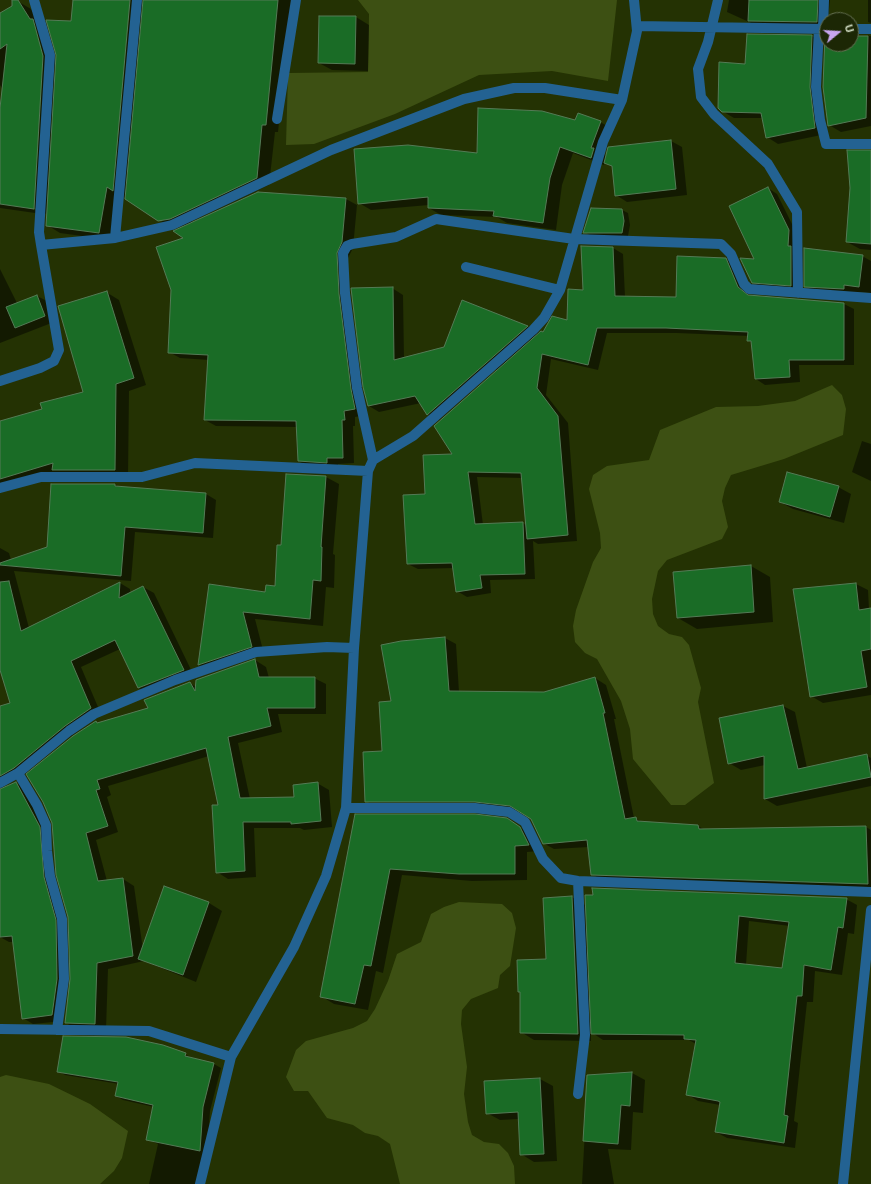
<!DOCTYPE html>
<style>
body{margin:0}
#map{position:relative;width:871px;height:1184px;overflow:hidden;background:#243203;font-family:"Noto Sans",sans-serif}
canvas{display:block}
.north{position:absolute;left:819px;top:12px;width:40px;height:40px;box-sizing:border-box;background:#1c2705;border:1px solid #646f51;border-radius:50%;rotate:72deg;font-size:11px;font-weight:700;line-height:16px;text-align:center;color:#d0dbc2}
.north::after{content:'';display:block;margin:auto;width:14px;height:18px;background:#c8a6ef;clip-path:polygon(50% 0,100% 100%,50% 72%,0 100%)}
</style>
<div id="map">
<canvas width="871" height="1184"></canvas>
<div class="north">U</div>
</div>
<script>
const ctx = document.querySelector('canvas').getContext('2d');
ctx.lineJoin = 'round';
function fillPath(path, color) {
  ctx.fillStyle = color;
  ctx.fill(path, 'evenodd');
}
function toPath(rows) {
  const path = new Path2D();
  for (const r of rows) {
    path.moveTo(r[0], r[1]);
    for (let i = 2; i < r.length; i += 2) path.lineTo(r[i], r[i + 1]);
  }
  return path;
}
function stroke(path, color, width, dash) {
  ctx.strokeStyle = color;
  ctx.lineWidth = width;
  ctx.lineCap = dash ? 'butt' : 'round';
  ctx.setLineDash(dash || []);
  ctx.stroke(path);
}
fillPath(toPath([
 [358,0,617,0,608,81,552,71,479,75,395,114,314,144,286,145,288,73,368,72,369,14],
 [832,385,842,395,846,409,843,435,784,459,731,475,725,488,722,501,728,527,722,539,667,560,658,571,652,599,653,614,658,626,669,634,682,637,689,645,701,688,698,702,714,783,685,805,671,805,633,759,630,729,621,701,597,659,585,653,575,642,573,626,576,610,593,562,601,548,600,533,589,489,593,475,607,466,649,460,660,430,716,407,758,406,795,401],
 [459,902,502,904,512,913,516,928,510,966,500,975,498,988,471,999,462,1010,461,1024,467,1067,464,1094,468,1122,472,1135,484,1142,499,1144,508,1153,514,1166,515,1184,400,1184,390,1144,378,1136,365,1133,353,1125,327,1118,308,1091,294,1091,286,1077,296,1050,306,1041,353,1028,367,1021,375,1009,388,981,397,954,421,942,431,914,444,907],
 [6,1075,49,1084,90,1104,128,1131,122,1158,114,1171,100,1184,0,1184,0,1077]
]), '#3d5013');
fillPath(toPath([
 [77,0,292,0,278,132,275,132,269,185,192,221,193,223,346,199,357,205,353,248,347,260,349,301,366,415,355,417,355,426,353,426,354,463,338,464,338,468,310,467,298,461,297,427,216,426,205,420,209,360,180,358,169,352,188,225,172,228,119,194,111,240,60,233,47,225,48,215,30,205,29,207,42,214,0,208,0,104,12,104,0,85,0,15,19,2,31,9,41,25,45,27,57,67,76,23],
 [729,0,830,0,827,28,760,27,727,12],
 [868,0,871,0,871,23,868,22],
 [356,17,369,25,368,71,332,70,319,63],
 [812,36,823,43,820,94,826,134,778,144,767,137,763,118,734,118,722,111],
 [827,36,827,44,851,44,851,36,871,36,871,126,841,132,829,125,824,87],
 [576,122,600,122,613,129,603,154,607,156,671,141,682,147,687,195,627,202,616,195,613,167,605,163,604,165,573,153,562,185,556,230,507,223,497,217,441,215,429,208,429,205,371,210,359,203,478,154],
 [871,151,871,250,860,249,847,242],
 [768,188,777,194,798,236,800,290,762,288,753,282],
 [622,210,628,213,630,225,628,236,591,236,585,232],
 [613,248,623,254,625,297,677,298,725,259,735,265,748,294,751,297,844,304,854,309,854,365,799,365,800,382,765,385,756,379,752,343,748,340,749,336,677,333,607,333,598,370,551,359,546,395,568,423,577,541,538,544,533,541,535,579,490,580,491,593,467,597,457,591,454,568,418,569,408,564,426,495,454,455,498,371,496,369,439,420,428,414,421,403,379,412,369,406,392,288,403,295,404,358,445,348,463,302,528,327,540,333,544,333,568,321,584,291],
 [477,477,523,478,527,526,523,523,483,525],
 [862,256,871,261,871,293,857,292,857,296,818,294,805,286],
 [0,269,17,303,37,296,47,301,54,322,0,343],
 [106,292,119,300,146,385,129,391,128,477,66,477,0,483,0,422,43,409,85,392],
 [862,441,871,444,871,481,852,472],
 [326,477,339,484,333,554,335,555,334,588,326,587,323,626,255,619,264,654,212,672,199,665,210,585,266,593,276,587,282,546],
 [115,484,119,487,206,494,216,500,213,538,135,532,131,581,14,571,29,628,120,583,130,589,130,593,143,587,154,593,194,676,149,694,139,688,120,649,81,667,101,714,4,786,4,788,16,783,26,789,50,833,54,884,66,927,63,1021,33,1024,23,1018,14,942,9,942,0,937,0,707,11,704,0,667,0,548,9,553,11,560,48,547],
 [838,487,851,494,844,523,793,509,780,502],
 [751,566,770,577,773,622,697,629,678,618],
 [856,584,868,590,869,609,871,609,871,695,823,703,811,696],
 [445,638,456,644,459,692,544,693,595,678,606,685,616,719,614,719,634,818,643,822,698,826,705,830,866,827,871,830,871,889,603,881,592,874,589,847,554,849,543,843,531,818,520,811,487,807,376,807,366,801,383,752,392,702],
 [255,660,266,667,269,678,314,678,326,684,326,714,278,714,282,732,238,743,250,799,295,798,317,783,329,790,332,827,304,830,300,828,254,828,256,877,228,879,217,872,219,806,209,756,108,786,111,795,107,797,118,832,96,840,107,881,123,879,134,886,143,950,165,887,209,903,222,911,196,982,144,961,108,969,106,1030,77,1029,66,1023,96,722,99,724,149,709,190,683,196,687],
 [783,706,795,712,807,768,867,756,871,758,871,786,777,806,765,799,765,765,741,770,729,763,720,719],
 [356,816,519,827,532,835,540,851,527,852,527,880,472,881,402,875,383,973,376,971,368,1010,334,1004,321,996],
 [572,897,587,906,846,899,857,905,854,934,848,933,842,975,815,971,813,1002,807,1002,794,1121,798,1123,795,1148,727,1138,716,1132,720,1105,698,1101,687,1094,696,1044,689,1040,603,1040,591,1032,591,1041,534,1040,521,1032,521,993,519,992,547,960],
 [749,921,790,926,783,969,746,965],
 [185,1054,193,1059,214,1064,221,1068,210,1111,207,1154,200,1184,149,1184,158,1144,147,1139,154,1107,123,1100,116,1096,119,1084,65,1075,58,1071],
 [632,1073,645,1080,643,1113,633,1112,631,1150,608,1149,614,1184,582,1184,588,1076],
 [540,1079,553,1086,557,1161,534,1162,521,1154,519,1119,500,1120,487,1113,485,1082]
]), '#0007');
const building = toPath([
 [12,0,18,0,30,19,33,19,43,56,34,209,0,204,0,108,7,44,0,49,0,13,12,6,12,0],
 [73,0,130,0,113,191,107,187,99,233,46,226,56,55,46,20,71,21,73,0],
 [143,0,278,0,266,125,262,125,257,178,170,219,158,221,125,199,143,0],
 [749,0,818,0,817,22,748,21,749,0],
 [319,16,356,16,355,64,318,63,319,16],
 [747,34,812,35,810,87,815,128,766,138,761,113,722,112,718,108,719,62,745,64,747,34],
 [825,35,827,35,827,44,851,44,851,36,868,36,866,118,828,126,823,87,825,35],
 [478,108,542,111,575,120,578,113,601,121,591,148,594,148,591,158,560,147,550,178,543,223,493,216,494,211,428,208,428,197,358,204,354,149,408,145,477,153,478,108],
 [671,140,676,189,615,196,612,166,604,163,608,147,671,140],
 [847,150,871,150,871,244,846,242,850,188,847,150],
 [768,187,789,230,788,246,791,246,791,286,752,283,740,258,754,259,729,206,768,187],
 [258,192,346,198,342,242,337,253,339,294,351,389,355,409,344,411,345,420,342,420,343,458,327,458,327,463,298,461,296,421,204,420,208,355,168,353,171,290,156,247,183,238,173,231,258,192],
 [591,208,622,209,624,221,622,233,583,233,591,208],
 [581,246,613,247,615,296,676,297,677,256,726,258,738,287,748,295,844,303,844,360,789,360,790,377,755,379,751,341,747,341,748,332,666,328,597,328,588,365,542,354,537,388,558,416,568,535,527,539,521,473,468,472,475,524,523,522,525,574,480,575,482,588,456,592,452,563,407,564,403,495,425,494,423,455,452,454,434,426,541,331,543,332,552,316,567,320,568,289,583,290,581,246],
 [804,248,863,255,859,287,844,285,844,289,804,287,804,248],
 [393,287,394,360,444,347,462,300,528,326,427,415,415,396,368,406,363,387,351,288,393,287],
 [107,291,134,378,116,384,115,470,52,470,53,463,0,479,0,421,42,409,40,403,83,392,58,306,107,291],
 [37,295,45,316,15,328,6,307,37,295],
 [787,472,839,486,830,517,779,502,787,472],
 [286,474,326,476,321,547,322,547,321,581,313,580,310,619,243,612,252,647,198,665,209,584,265,592,266,585,275,586,277,545,281,545,286,474],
 [51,484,115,484,115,486,206,493,203,533,125,527,121,576,0,565,0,563,47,547,51,484],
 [751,565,754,612,677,618,673,572,751,565],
 [9,581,21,631,120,582,119,598,143,586,184,670,138,688,115,640,71,661,91,708,65,726,14,768,0,776,0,706,10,703,0,670,0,582,9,581],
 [856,583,859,610,871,608,871,649,861,651,867,687,810,697,793,589,856,583],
 [445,637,449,691,544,692,595,677,605,713,603,713,625,819,636,817,637,821,698,825,699,829,866,826,868,884,591,875,587,840,543,844,531,819,510,806,475,802,365,802,363,752,382,751,379,702,391,701,381,645,401,641,445,637],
 [255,659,259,677,315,677,315,708,267,708,271,726,228,737,240,798,294,797,293,785,318,782,321,821,291,824,291,822,243,822,245,871,216,873,212,805,218,805,206,748,97,780,100,789,96,790,108,826,86,833,98,881,123,878,133,956,97,963,95,1024,65,1023,70,979,68,917,56,875,52,823,43,802,26,774,73,736,96,721,97,723,148,708,144,700,190,682,195,691,196,680,255,659],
 [783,705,798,769,867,754,871,777,764,799,764,756,728,764,719,718,783,705],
 [16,782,40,827,44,877,56,920,57,979,52,1015,22,1019,12,936,0,937,0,789,16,782],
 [355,814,475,814,507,818,520,827,529,845,515,846,515,874,459,874,390,869,371,966,364,965,355,1004,320,997,355,814],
 [164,886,209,902,183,975,138,959,164,886],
 [592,888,847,898,843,928,838,927,831,970,804,965,802,996,797,996,784,1115,788,1116,784,1143,715,1132,720,1102,718,1101,686,1095,696,1040,684,1039,684,1035,591,1034,585,895,593,895,592,888],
 [739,916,789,922,782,968,735,963,739,916],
 [572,896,578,1034,520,1033,520,992,518,992,517,960,546,959,543,898,572,896],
 [63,1036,126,1037,163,1045,186,1053,185,1056,214,1063,203,1107,200,1151,146,1140,153,1105,115,1096,118,1082,57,1072,63,1036],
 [632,1072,630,1106,621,1105,618,1144,583,1141,587,1075,632,1072],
 [540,1078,544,1154,520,1155,518,1112,486,1114,484,1081,540,1078]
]);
fillPath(building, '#1a6c26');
stroke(building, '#547b56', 1);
stroke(toPath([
 [34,0,50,55,39,232,41,245,115,238,137,0],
 [718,0,708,42,698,69,701,97,714,114,768,164,797,212,798,293],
 [637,26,827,29],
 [819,29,816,87,820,120,826,144,871,144],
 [823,29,824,0],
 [851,29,871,29],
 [277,119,296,0],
 [115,238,172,225,331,150,464,99,514,88,545,88,622,100],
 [466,267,560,290],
 [0,381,40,368,54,361,59,350,41,245],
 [373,460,357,388,345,293,343,253,347,246,352,244,396,237,436,219,574,239,721,244,731,254,744,284,749,289,871,298],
 [0,488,41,477,142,477,195,463,368,471],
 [18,773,37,805,46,825,47,851,50,876,62,919,64,979,57,1030],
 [0,783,18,773,69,731,94,714,175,680,256,652,327,647,354,648],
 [346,808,475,808,509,812,525,822,543,859,561,878,578,881,871,892],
 [0,1029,149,1031,231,1057],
 [578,1094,585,1035,578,881],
 [200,1184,231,1057,294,947,326,876,346,808,354,648,368,471,373,460,413,436,533,330,544,318,560,290,603,142,622,100,637,31,634,0],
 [843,1184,871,910]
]), '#236292', 10);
</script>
